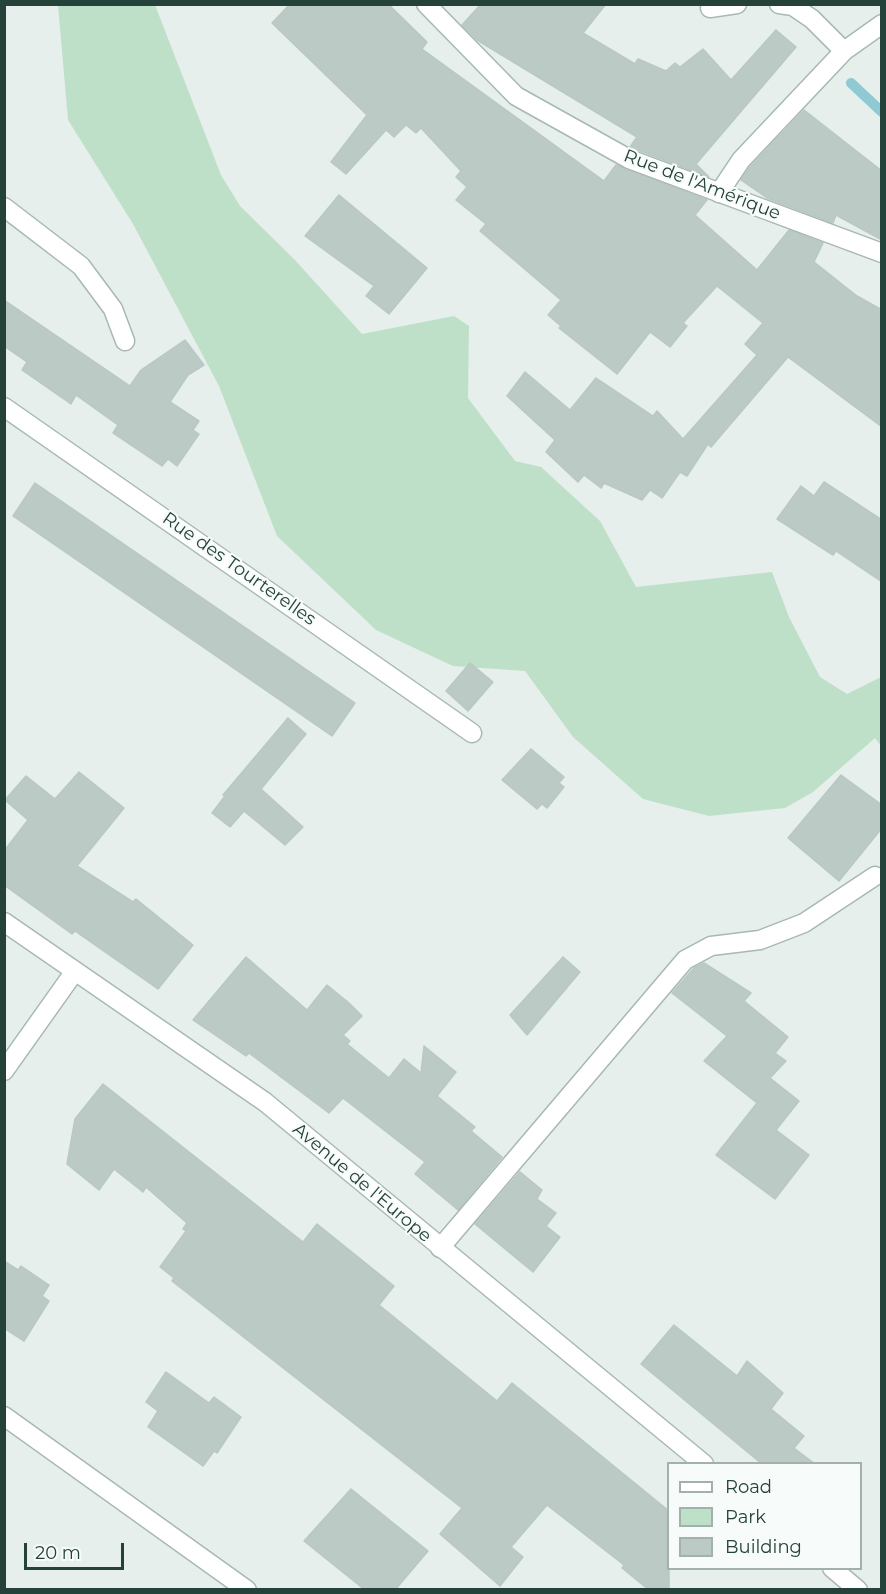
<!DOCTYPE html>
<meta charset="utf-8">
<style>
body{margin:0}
#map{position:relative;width:886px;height:1594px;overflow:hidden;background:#e6efeb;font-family:Montserrat,sans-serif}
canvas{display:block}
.frame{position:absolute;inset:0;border:6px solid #24423a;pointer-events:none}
.legend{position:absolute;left:667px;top:1462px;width:195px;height:108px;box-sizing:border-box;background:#f7fbf9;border:2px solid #a3b1ad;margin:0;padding:8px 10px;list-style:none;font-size:18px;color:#24423a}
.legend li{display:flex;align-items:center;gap:12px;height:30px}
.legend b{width:30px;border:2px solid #a3b1ad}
.scale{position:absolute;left:24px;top:1543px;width:100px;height:27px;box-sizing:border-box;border:3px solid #24423a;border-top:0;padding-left:8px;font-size:18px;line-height:21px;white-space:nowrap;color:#24423a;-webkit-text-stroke:4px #f7fbf9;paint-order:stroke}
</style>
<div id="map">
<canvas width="886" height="1594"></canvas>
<div class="frame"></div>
<ul class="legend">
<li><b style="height:8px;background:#fff"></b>Road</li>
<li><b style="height:16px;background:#bfe0c8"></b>Park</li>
<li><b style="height:16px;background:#bbcac4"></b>Building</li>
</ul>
<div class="scale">20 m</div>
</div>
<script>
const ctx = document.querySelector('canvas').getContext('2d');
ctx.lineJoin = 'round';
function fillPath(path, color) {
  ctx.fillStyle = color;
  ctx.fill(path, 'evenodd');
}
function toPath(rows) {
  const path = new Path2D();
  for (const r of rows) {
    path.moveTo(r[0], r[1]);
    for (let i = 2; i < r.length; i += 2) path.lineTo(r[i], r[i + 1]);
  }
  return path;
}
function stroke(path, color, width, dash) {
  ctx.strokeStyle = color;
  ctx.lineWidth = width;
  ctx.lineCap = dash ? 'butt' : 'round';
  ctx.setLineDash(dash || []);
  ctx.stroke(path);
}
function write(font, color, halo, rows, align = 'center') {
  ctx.font = font + ' Montserrat,sans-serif';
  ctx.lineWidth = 4.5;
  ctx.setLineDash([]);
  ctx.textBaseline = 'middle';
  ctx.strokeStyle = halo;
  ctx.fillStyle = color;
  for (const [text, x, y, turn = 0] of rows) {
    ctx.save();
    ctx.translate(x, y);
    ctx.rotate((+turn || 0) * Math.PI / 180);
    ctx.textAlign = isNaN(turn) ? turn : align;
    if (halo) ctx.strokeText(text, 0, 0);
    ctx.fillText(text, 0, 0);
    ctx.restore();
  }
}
fillPath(toPath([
 [58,5,155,5,221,175,240,206,294,259,362,334,454,316,469,326,468,398,515,461,541,467,600,521,636,587,772,572,789,617,820,677,847,694,881,677,881,746,875,738,813,792,785,808,709,816,643,799,573,737,525,671,453,666,376,630,277,536,219,386,133,224,68,120]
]), '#bfe0c8');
stroke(toPath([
 [851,83,882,112]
]), '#8ec9d4', 10);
const building = toPath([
 [290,4,388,4,427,42,422,49,604,181,616,165,707,200,695,215,757,270,789,230,823,243,814,262,857,296,882,310,882,427,788,357,711,447,708,444,687,476,680,472,662,498,650,490,642,500,604,483,601,488,584,475,578,482,546,452,555,440,507,396,525,372,570,410,596,378,653,416,657,411,683,439,757,355,745,344,763,323,717,286,683,323,687,326,670,347,650,332,617,374,559,328,561,326,548,315,561,300,480,231,486,224,456,200,467,187,456,177,461,171,421,128,416,133,406,125,394,137,386,130,346,174,331,162,367,115,272,23,290,4],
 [481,4,606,4,583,33,635,64,638,59,666,71,675,63,680,67,703,49,731,80,776,30,796,47,696,164,709,177,630,147,637,137,477,40,462,25,481,4],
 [804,110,882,171,882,240,836,215,833,223,767,198,741,180,750,167,804,110],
 [339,195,427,268,389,314,366,296,374,286,305,236,339,195],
 [4,300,130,386,141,370,185,340,204,365,188,375,170,402,199,421,193,430,199,434,177,466,168,459,162,466,113,433,118,425,76,395,71,404,22,370,27,362,4,346,4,300],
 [824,482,882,520,882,582,836,551,833,555,777,519,801,486,814,496,824,482],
 [35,483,355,703,332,736,13,516,35,483],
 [470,663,493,682,468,711,446,691,470,663],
 [288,718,306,734,261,789,303,827,285,845,244,811,230,827,212,813,225,796,223,795,288,718],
 [531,749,564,777,559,783,564,787,547,808,542,804,537,809,502,780,531,749],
 [79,772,124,808,77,866,133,902,136,899,193,945,158,989,75,931,72,934,4,885,4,851,28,820,5,800,26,776,55,799,79,772],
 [841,775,882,805,882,828,839,881,788,838,841,775],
 [246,957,307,1010,327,985,349,1003,362,1016,343,1035,350,1041,347,1044,389,1078,404,1059,421,1073,424,1046,456,1072,437,1096,475,1127,471,1131,502,1157,458,1210,415,1174,425,1162,343,1098,329,1113,249,1053,246,1056,193,1020,246,957],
 [563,957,580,972,527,1035,510,1015,563,957],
 [704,963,751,993,744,1001,788,1037,775,1053,786,1061,770,1078,799,1101,776,1130,809,1155,775,1199,716,1155,757,1103,704,1061,727,1036,672,993,694,968,704,963],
 [103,1084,303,1242,317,1224,394,1286,379,1305,497,1401,512,1383,669,1511,669,1590,649,1590,622,1568,624,1565,547,1505,511,1547,523,1557,500,1586,440,1534,462,1508,172,1281,174,1278,160,1267,186,1231,183,1229,187,1223,146,1187,143,1192,114,1169,99,1190,67,1164,75,1119,103,1084],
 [520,1172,542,1190,537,1199,556,1213,546,1226,560,1237,533,1272,475,1224,520,1172],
 [4,1261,18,1270,21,1266,49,1285,42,1296,49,1301,24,1341,4,1328,4,1261],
 [674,1325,737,1376,747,1361,783,1393,771,1409,804,1436,794,1448,815,1464,762,1464,641,1364,674,1325],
 [166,1372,209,1403,214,1397,241,1417,217,1453,214,1451,203,1466,148,1427,158,1411,146,1402,166,1372],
 [351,1489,428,1551,395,1590,365,1590,304,1541,351,1489]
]);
fillPath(building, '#bbcac4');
stroke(building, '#b8c9c2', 1.5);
const lane = toPath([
 [779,4,793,6,812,19,844,51],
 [710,8,737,4],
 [719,193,741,160,844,51,882,24],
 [440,1248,685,960,711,946,760,940,804,923,875,876]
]);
const street = toPath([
 [426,4,516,96,629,159,882,253],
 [4,207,81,266,113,309,125,341],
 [4,407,472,733],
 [4,922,265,1102,704,1464],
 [4,1071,75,971],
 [4,1416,247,1590],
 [832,1568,858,1590]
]);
stroke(lane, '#a8b8b2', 21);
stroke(street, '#a8b8b2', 21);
stroke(lane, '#fff', 18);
stroke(street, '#fff', 18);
write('18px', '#24423a', '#f7fbf9', [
 ["Rue de l'Amérique",702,185,21],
 ["Rue des Tourterelles",239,569,35],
 ["Avenue de l'Europe",362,1183,40]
]);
</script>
